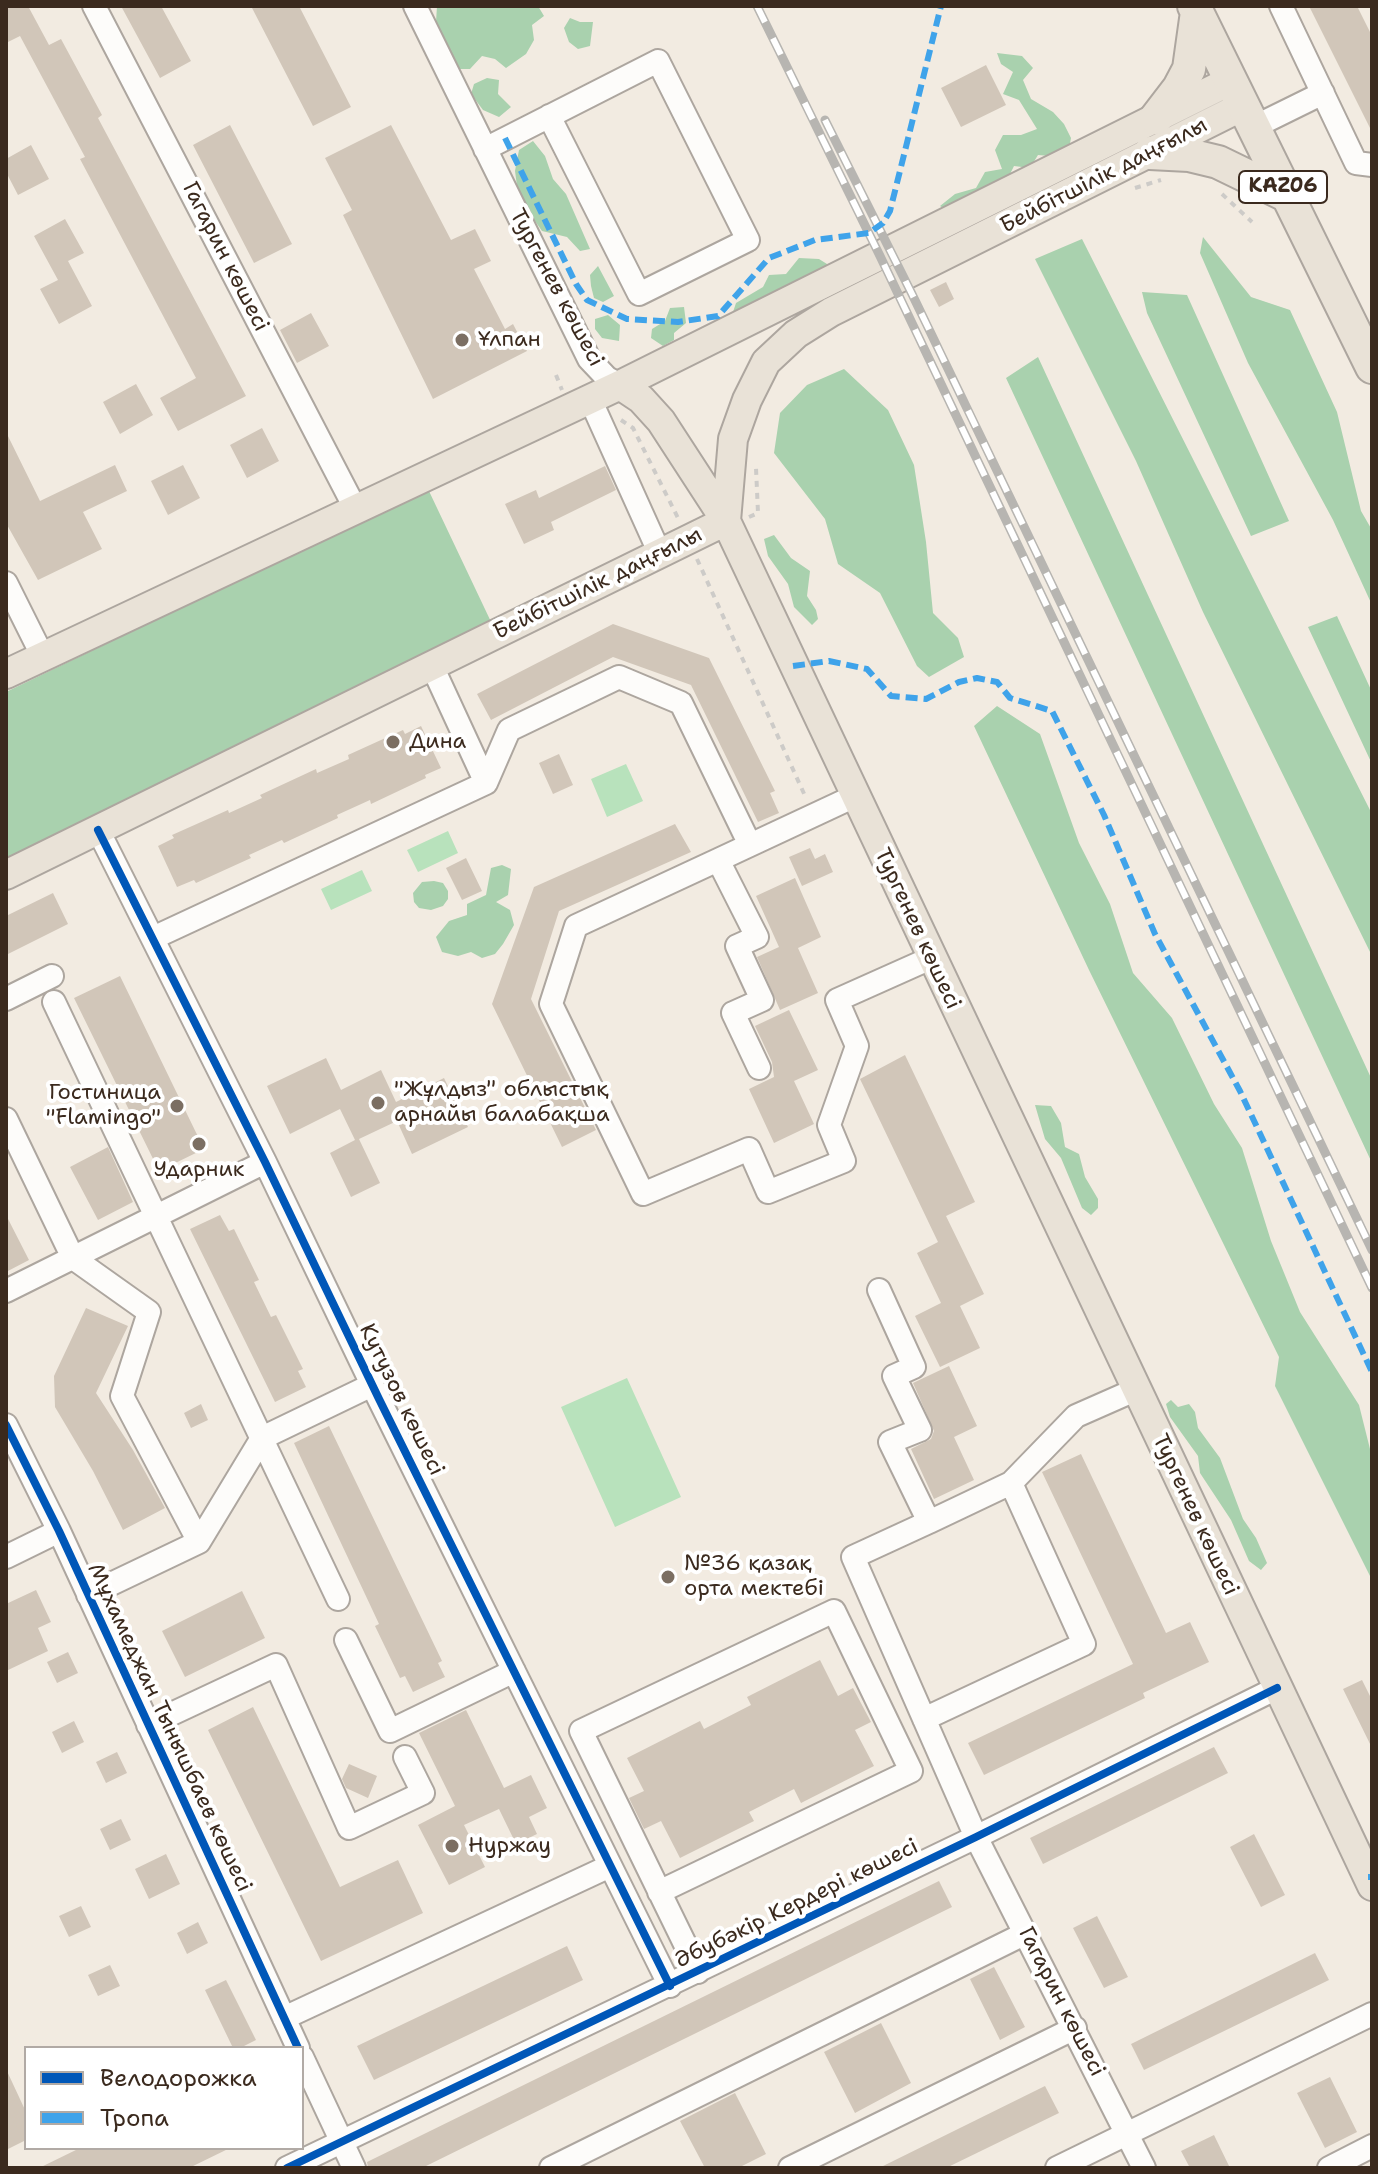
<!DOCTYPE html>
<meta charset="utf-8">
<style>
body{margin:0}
#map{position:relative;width:1378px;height:2174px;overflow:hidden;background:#f2ebe1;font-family:"Shantell Sans",sans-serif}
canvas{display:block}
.frame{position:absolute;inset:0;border:8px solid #3b2a1e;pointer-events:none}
.legend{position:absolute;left:24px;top:2046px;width:280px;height:104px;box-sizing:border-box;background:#fff;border:2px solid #b1aaa5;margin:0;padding:10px 14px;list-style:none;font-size:24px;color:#3b2a1e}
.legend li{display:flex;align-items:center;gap:16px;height:40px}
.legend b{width:40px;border:2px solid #b1aaa5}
</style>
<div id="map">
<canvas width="1378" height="2174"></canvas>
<div class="frame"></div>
<ul class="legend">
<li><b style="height:10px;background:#0057b8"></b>Велодорожка</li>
<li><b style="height:10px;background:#3fa3ea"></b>Тропа</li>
</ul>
</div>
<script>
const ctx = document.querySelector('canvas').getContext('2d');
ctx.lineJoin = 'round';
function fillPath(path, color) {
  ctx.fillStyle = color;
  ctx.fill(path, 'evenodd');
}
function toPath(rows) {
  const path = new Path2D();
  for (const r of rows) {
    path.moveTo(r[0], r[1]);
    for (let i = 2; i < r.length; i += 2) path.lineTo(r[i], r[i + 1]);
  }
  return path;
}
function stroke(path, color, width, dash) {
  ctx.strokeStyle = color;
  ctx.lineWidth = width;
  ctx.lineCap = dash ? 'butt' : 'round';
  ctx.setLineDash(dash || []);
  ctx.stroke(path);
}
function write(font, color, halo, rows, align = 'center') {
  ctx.font = font + ' "Shantell Sans",sans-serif';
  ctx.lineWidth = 8;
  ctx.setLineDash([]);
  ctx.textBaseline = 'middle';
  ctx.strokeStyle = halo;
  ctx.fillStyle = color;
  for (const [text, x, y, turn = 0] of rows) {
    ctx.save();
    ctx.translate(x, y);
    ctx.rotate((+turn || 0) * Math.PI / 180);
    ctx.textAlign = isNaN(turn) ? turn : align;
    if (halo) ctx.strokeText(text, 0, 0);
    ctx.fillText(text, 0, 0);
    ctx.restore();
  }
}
fillPath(toPath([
 [626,764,643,801,607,817,591,779],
 [448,831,458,853,418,872,407,850],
 [362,870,372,891,331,910,321,889],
 [627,1378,681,1497,615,1527,561,1407]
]), '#b8e2bc');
fillPath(toPath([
 [437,6,538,6,544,16,532,25,534,40,526,54,506,68,495,59,482,56,470,69,459,69,436,22],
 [570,18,580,22,593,22,590,46,578,49,569,42,564,28],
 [997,53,1022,56,1033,68,1023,80,1031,99,1053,112,1064,124,1071,138,1069,149,1050,156,1038,155,1030,168,1014,166,1009,176,991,183,987,189,946,210,940,206,955,194,976,188,985,172,1002,169,995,150,1003,135,1021,135,1037,129,1019,100,1003,94,1013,72,1001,64],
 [487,78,499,80,498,94,511,107,499,117,483,110,471,94,474,84],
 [533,141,545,156,553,179,566,194,590,249,580,251,567,237,542,231,528,211,517,186,515,171,519,150],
 [1203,237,1251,297,1290,310,1337,412,1361,511,1372,530,1372,605,1333,520,1248,363,1200,253],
 [1082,239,1372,814,1372,956,1203,612,1136,461,1035,259],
 [799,258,819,259,835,269,731,318,736,303,763,287,769,275,786,274],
 [598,266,614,296,603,302,594,298,591,286,590,275],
 [1142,292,1187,295,1289,521,1251,536,1147,313],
 [684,307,686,323,674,333,674,340,663,346,651,338,652,329,665,321,670,308],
 [608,315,620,325,619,341,602,338,595,329,595,319],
 [1038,357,1372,1080,1372,1163,1006,378],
 [844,369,888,410,914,465,926,542,933,613,958,638,964,657,929,677,917,666,880,593,838,564,825,519,774,453,780,413,807,385],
 [428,489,493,626,6,859,6,692],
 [774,535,791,558,810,571,807,596,816,610,818,619,812,625,794,607,788,584,768,556,764,539],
 [1337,616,1372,692,1372,764,1308,627],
 [997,706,1040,734,1079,843,1110,904,1133,973,1172,1018,1214,1104,1242,1148,1271,1241,1300,1312,1359,1405,1372,1457,1372,1580,1275,1386,1279,1357,1089,970,974,726],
 [502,865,511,869,508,895,496,902,510,910,514,925,503,944,495,954,482,958,471,952,458,956,442,952,436,937,449,921,467,915,467,904,486,895,491,868],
 [434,881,443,883,448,891,448,899,443,906,431,910,419,908,414,902,413,893,422,882],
 [1035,1105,1051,1106,1061,1123,1065,1147,1079,1154,1085,1177,1098,1199,1098,1208,1091,1215,1082,1208,1061,1158,1045,1139],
 [1171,1400,1178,1407,1189,1404,1195,1412,1198,1428,1220,1458,1243,1519,1256,1538,1267,1563,1261,1570,1249,1561,1231,1520,1200,1473,1198,1456,1170,1417,1166,1404]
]), '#a9d1ae');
fillPath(toPath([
 [6,6,28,6,49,45,61,39,102,115,98,118,246,396,178,431,160,398,196,378,80,159,85,157,20,36,6,43],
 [121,6,161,6,191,61,160,78],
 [251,6,299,6,351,107,313,126],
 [1309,6,1357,6,1372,36,1372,132],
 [986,65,1006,105,961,127,941,88],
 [230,125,292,244,254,263,193,145],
 [391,125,451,240,475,229,491,261,474,269,505,329,513,324,527,351,433,399,343,215,352,210,325,158],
 [31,145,49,179,18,195,6,172,6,159],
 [65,219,84,253,68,261,92,306,59,324,40,289,58,280,34,236],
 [946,282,954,299,939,307,930,290],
 [311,313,329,346,297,363,280,330],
 [136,384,153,415,120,434,103,402],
 [262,428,279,461,247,478,230,445],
 [6,432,40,501,115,465,127,491,83,512,102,549,38,580,6,523],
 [183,465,200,498,168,515,151,481],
 [605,466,616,490,551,522,554,530,524,544,505,504,536,490,539,498],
 [613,624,709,658,775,791,770,793,779,813,758,822,691,685,613,657,491,720,477,694],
 [421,726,441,768,425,775,426,778,371,804,370,800,337,815,338,818,284,843,282,840,249,855,251,858,196,883,194,880,177,887,158,846,174,838,172,835,228,810,229,813,262,798,260,795,316,769,317,773,349,759,348,755,403,730,405,734],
 [559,754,573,785,553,794,539,763],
 [675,824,691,852,559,911,531,999,596,1130,562,1147,492,1004,534,887],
 [810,848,815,859,825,854,833,872,802,886,789,857],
 [466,858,482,891,462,900,446,868],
 [795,878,821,937,798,948,818,993,780,1010,757,957,779,947,756,896],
 [53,893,68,924,6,955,6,916],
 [120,976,204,1149,159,1171,74,998],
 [789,1010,818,1070,794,1081,814,1124,774,1143,749,1089,774,1077,772,1062,755,1026],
 [905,1055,975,1202,946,1216,984,1294,960,1306,980,1348,940,1367,915,1316,941,1303,917,1253,938,1242,860,1079],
 [326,1058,341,1090,381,1070,396,1102,444,1078,468,1127,412,1154,397,1121,359,1139,380,1183,351,1197,330,1153,355,1140,340,1109,290,1134,267,1086],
 [108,1147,133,1202,98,1220,70,1167],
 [6,1215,29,1260,6,1272],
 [220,1215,229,1231,234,1229,259,1280,254,1282,271,1317,276,1315,303,1369,298,1371,306,1387,275,1402,190,1229],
 [86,1308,128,1326,96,1393,133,1450,165,1508,123,1530,93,1471,55,1407,54,1376],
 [949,1366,977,1426,954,1437,974,1480,934,1499,911,1449,931,1439,934,1431,913,1383],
 [201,1404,208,1420,191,1428,184,1413],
 [329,1426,442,1661,438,1663,445,1677,413,1692,405,1676,400,1678,375,1626,379,1624,372,1609,294,1443],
 [1081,1454,1166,1633,1190,1622,1209,1662,1143,1693,1145,1698,984,1775,968,1743,1133,1664,1042,1472],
 [36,1590,51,1622,38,1628,48,1651,6,1671,6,1604],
 [242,1591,265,1638,185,1677,162,1631],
 [68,1652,78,1673,57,1683,47,1662],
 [820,1660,838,1696,853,1688,871,1722,855,1730,874,1766,801,1803,794,1789,749,1812,754,1821,680,1858,661,1821,644,1829,629,1798,644,1791,627,1758,700,1721,704,1729,751,1705,747,1697],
 [1362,1680,1372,1700,1372,1748,1343,1689],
 [253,1707,340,1887,398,1860,423,1913,321,1961,208,1730],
 [466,1710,504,1788,531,1775,547,1808,529,1817,537,1834,516,1844,499,1809,464,1825,485,1867,449,1885,418,1825,455,1806,419,1733],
 [74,1721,84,1742,62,1753,52,1732],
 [1214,1747,1228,1773,1043,1864,1030,1838],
 [117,1752,127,1773,106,1783,96,1762],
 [349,1764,377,1776,368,1798,346,1788,342,1779],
 [121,1819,131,1840,110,1850,100,1829],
 [1254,1834,1285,1895,1261,1907,1230,1847],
 [166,1854,180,1884,149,1899,135,1869],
 [939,1881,952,1907,422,2168,368,2168,367,2162],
 [81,1906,91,1927,69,1937,59,1916],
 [1097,1916,1128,1977,1104,1988,1073,1928],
 [198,1922,208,1943,187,1954,177,1933],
 [567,1946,583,1980,374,2080,357,2046],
 [1315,1953,1329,1980,1144,2070,1131,2044],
 [110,1965,120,1986,98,1996,88,1975],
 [994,1967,1025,2027,1000,2040,970,1979],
 [226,1980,256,2040,240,2048,233,2048,205,1990],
 [881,2023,911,2083,855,2113,824,2052],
 [6,2069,26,2112,26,2140,6,2150],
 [1330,2077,1357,2132,1325,2148,1297,2093],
 [1045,2086,1059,2113,946,2168,879,2168],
 [735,2093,766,2154,738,2168,705,2168,680,2121],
 [1214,2135,1230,2168,1190,2168,1181,2151],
 [80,2148,230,2148,189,2168,39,2168]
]), '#d1c6b9');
const minor = toPath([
 [94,6,355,508],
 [415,6,589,359,607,378,620,385],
 [1281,6,1356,163,1372,165],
 [1254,127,1323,93],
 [485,149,658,61,748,240,639,294,549,116],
 [590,399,660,554],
 [6,583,43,657],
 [432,666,486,783,509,730,619,677,681,703,750,845],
 [98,830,265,1162,379,1399,670,1986],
 [718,860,576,926,551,1004,643,1194,749,1149,768,1192,844,1161,829,1125,857,1046,837,1000,931,958],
 [153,938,486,783],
 [6,999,52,976],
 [54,1002,338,1599],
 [759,1068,733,1013,762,1000,737,946,757,937,718,860,855,796],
 [6,1119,73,1258,149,1312,122,1396,199,1542,88,1595],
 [879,1290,914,1367,894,1376,920,1430,890,1442,929,1522,1011,1483,1076,1416,1135,1390],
 [6,1291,265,1162],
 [6,1425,59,1531,298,2048],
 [929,1522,853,1557,976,1837,1144,2168],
 [199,1542,262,1438,372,1385],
 [6,1557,59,1531],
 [346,1640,390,1731,514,1671],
 [924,1719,1084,1644,1011,1483],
 [148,1725,276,1665,349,1828,423,1793,405,1757],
 [659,1892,911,1771,834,1611,581,1731,685,1944,698,1972],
 [284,2018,610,1866],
 [302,2057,354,2168],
 [287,2168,976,1837,1277,1688],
 [551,2168,1026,1933],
 [790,2168,1075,2028],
 [1057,2168,1372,2014],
 [1329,2168,1372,2146]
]);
const major = toPath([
 [620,385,641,399,661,421,726,521,1372,1886],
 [726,521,733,439,747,400,766,362,796,334,831,312,1243,106],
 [6,674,620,385,1230,81],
 [6,875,726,521]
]);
const highway = toPath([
 [1194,6,1372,367],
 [1156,118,1179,88,1189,69,1197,12],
 [1150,153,1189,155,1218,162,1288,196]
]);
stroke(minor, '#ada69f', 26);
stroke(major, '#ada69f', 32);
stroke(highway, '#ada69f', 36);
stroke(toPath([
 [1135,188,1161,180],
 [1222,194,1252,222],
 [556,375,562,390],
 [621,420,633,428,678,518],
 [749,517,758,513,756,468],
 [697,559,806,798]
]), '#cdcbc8', 4, [6, 6]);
stroke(minor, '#fdfcfa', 22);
stroke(major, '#e9e2d7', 28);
stroke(highway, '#e9e2d7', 32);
const rail = toPath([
 [757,6,880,256,1372,1288],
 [825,120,912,294,1372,1250]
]);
stroke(rail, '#b7b5b1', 9);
stroke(rail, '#fff', 6, [18]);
stroke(toPath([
 [505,138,576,284,587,300,627,319,678,322,718,316,769,258,815,240,869,233,883,223,890,211,941,6],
 [793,666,829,661,867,669,891,696,926,699,959,682,977,678,997,682,1010,698,1052,711,1104,815,1155,934,1240,1091,1372,1372],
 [1368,1877,1372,1877]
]), '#3fa3ea', 6, [12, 6]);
stroke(toPath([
 [98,830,265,1162,379,1399,670,1986],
 [6,1425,59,1531,298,2048],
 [287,2168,976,1837,1277,1688]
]), '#0057b8', 8);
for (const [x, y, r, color] of [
 [462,340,8,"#7b6e62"],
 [393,742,8,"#7b6e62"],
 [378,1103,8,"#7b6e62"],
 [177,1106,8,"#7b6e62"],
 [199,1144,8,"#7b6e62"],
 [668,1577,8,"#7b6e62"],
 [452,1846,8,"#7b6e62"]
]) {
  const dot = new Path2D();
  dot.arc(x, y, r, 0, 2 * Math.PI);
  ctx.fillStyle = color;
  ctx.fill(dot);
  stroke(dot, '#fff', 3);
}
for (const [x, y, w] of [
 [1283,187,88]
]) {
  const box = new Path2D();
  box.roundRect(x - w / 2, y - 16, w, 32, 6);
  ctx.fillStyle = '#fff';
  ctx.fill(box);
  stroke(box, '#3b2a1e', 2);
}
write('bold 20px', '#3b2a1e', null, [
 ["KАZ06",1283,187]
]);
write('22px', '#3b2a1e', '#fff', [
 ["Бейбітшілік даңғылы",1104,176,-27],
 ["Гагарин көшесі",225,257,63],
 ["Тургенев көшесі",556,288,62],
 ["Бейбітшілік даңғылы",598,584,-26],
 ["Тургенев көшесі",917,929,65],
 ["Кутузов көшесі",401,1400,64],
 ["Тургенев көшесі",1195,1515,65],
 ["Мұхамеджан Тынышбаев көшесі",169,1728,65],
 ["Әбубәкір Кердері көшесі",797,1904,-26],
 ["Гагарин көшесі",1061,2002,63]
]);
write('22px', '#3b2a1e', '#fff', [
 ["Ұлпан",478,340],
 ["Дина",409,742],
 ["\"Жұлдыз\" облыстық",394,1090],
 ["арнайы балабақша",394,1115],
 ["Гостиница",161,1093,"right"],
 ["\"Flamingo\"",161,1118,"right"],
 ["Ударник",199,1170,"center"],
 ["№36 қазақ",684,1564],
 ["орта мектебі",684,1589],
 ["Нуржау",468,1846]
], 'left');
</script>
